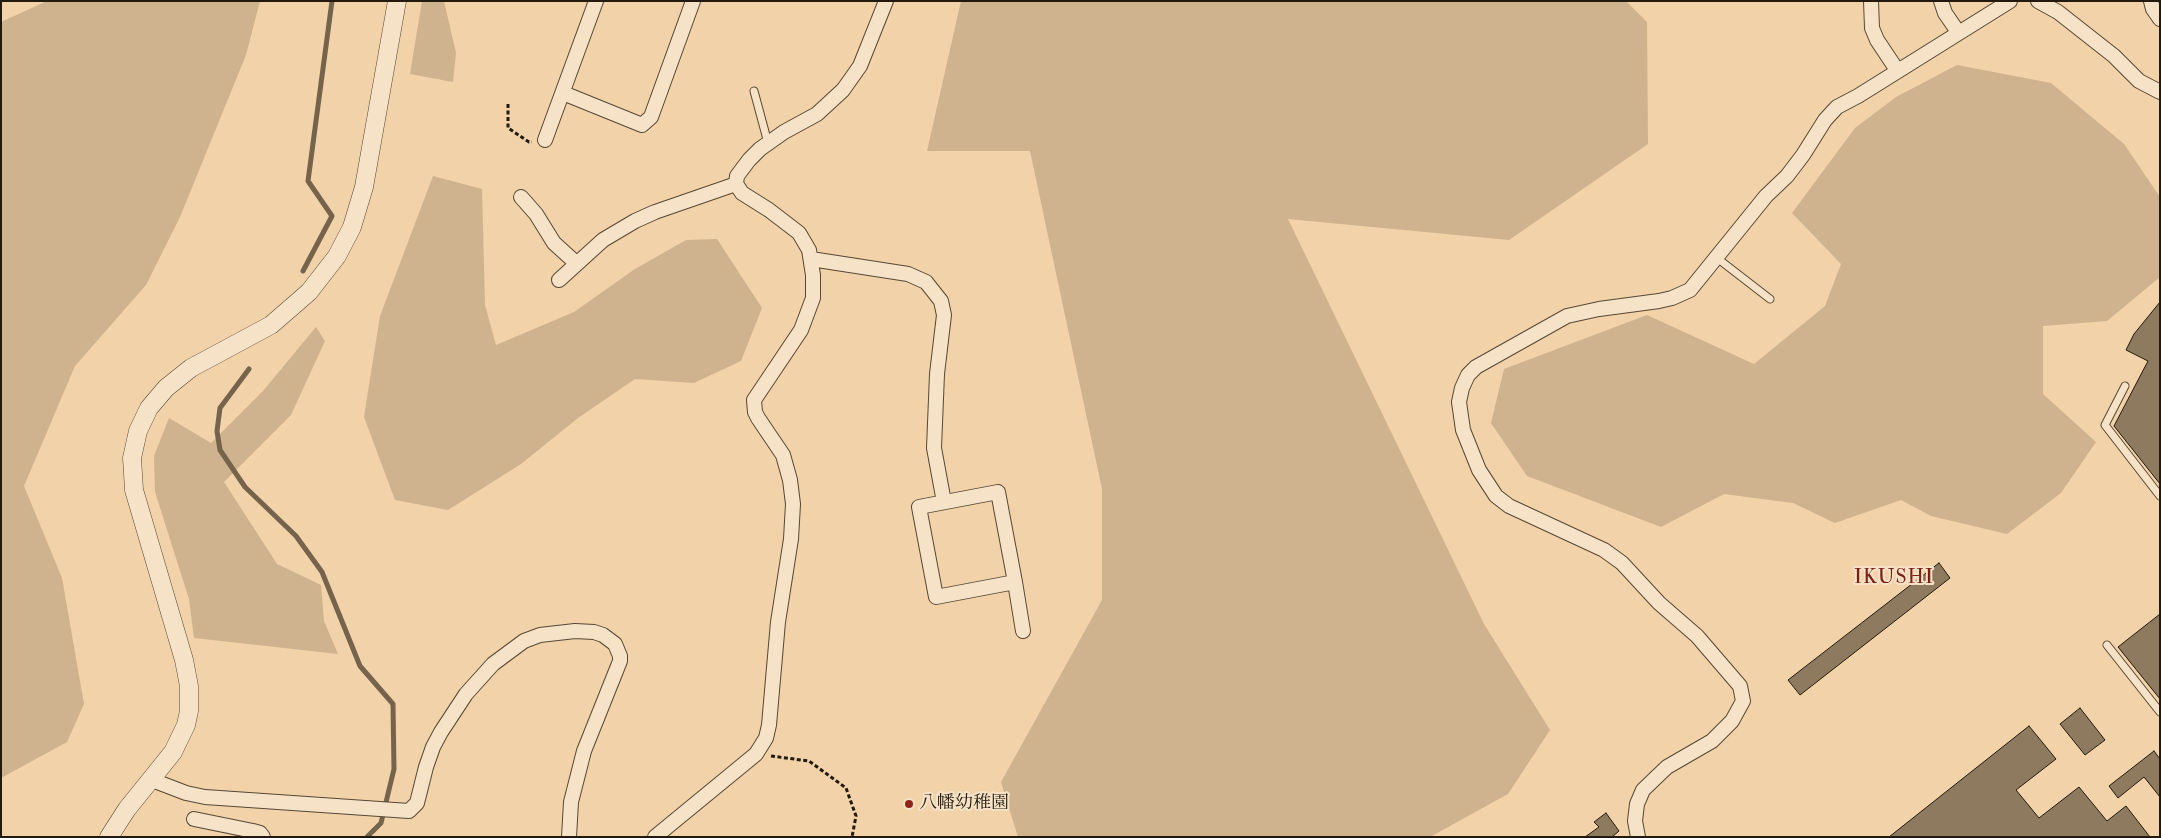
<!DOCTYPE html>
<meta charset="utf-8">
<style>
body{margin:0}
#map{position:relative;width:2161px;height:838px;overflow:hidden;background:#f1d2a9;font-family:"IM FELL Double Pica",serif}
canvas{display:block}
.frame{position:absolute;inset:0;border:2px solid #231a0d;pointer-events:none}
</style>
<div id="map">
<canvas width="2161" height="838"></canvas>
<div class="frame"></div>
</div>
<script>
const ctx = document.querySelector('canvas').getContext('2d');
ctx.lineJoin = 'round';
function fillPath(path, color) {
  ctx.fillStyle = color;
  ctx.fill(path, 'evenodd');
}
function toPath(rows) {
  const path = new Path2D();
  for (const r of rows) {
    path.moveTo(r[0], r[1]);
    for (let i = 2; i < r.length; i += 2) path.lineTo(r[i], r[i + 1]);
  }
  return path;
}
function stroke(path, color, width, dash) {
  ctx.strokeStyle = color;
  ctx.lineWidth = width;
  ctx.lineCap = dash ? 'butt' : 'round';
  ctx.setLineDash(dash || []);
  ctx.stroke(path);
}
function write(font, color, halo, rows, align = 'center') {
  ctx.font = font + ' "IM FELL Double Pica","Noto Serif JP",serif';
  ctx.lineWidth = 4;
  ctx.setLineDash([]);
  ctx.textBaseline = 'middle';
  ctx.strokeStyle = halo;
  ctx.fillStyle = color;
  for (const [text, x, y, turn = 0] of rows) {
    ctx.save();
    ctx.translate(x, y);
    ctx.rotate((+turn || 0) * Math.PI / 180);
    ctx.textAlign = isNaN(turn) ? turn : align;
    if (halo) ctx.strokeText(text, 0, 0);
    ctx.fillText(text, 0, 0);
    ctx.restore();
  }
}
fillPath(toPath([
 [47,1,260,1,246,55,180,217,146,285,75,366,24,486,62,578,84,704,67,742,1,778,1,22],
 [422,1,444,1,456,53,453,82,410,74],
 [961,1,1626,1,1647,22,1648,144,1509,240,1288,219,1484,624,1550,730,1508,794,1430,837,1018,837,1001,782,1102,600,1102,489,1030,151,927,151],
 [1957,65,2051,83,2124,144,2160,197,2160,277,2107,321,2043,326,2043,394,2096,442,2061,493,2007,534,1931,516,1901,500,1835,523,1793,503,1724,494,1661,527,1527,476,1491,423,1504,369,1647,315,1754,364,1825,306,1841,264,1792,213,1855,128,1896,97],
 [433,176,482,189,485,305,496,345,574,312,635,269,686,240,717,239,762,308,741,361,694,383,635,379,578,418,521,464,448,510,395,500,364,417,380,316],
 [316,327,325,341,291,415,224,482,277,564,321,585,324,621,338,654,194,638,189,599,155,492,154,456,169,418,211,443,263,391]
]), '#ceb38e');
stroke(toPath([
 [303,271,332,216,308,181,332,1],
 [249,369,220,408,217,431,220,450,245,487,296,536,322,572,360,666,393,704,394,769,381,823,367,837]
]), '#75634b', 5);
const building = toPath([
 [2160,302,2160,484,2114,426,2148,361,2126,350,2134,334,2160,302],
 [1939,563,1950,578,1800,695,1788,680,1939,563],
 [2160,614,2160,699,2118,647,2160,614],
 [2080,708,2105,740,2085,755,2060,724,2080,708],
 [2029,726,2056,759,2016,790,2039,818,2079,787,2107,821,2126,806,2150,837,1889,837,2029,726],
 [2154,751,2160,759,2160,797,2144,777,2118,798,2109,786,2154,751],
 [1606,813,1619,831,1612,837,1585,837,1599,827,1594,822,1606,813]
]);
fillPath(building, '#8e7a5e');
stroke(building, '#231a0d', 1);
const service = toPath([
 [754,91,768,143],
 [1717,258,1770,299],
 [2125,386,2105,425,2160,496],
 [2107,645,2160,712]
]);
const minor = toPath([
 [1871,1,1872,28,1877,40,1897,70],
 [1941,1,1945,13,1958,32],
 [2038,1,2058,12,2114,56,2139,81,2160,92],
 [2151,1,2153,9,2160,19],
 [563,93,642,125,651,117,693,1],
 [545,140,596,1],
 [521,197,536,214,554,243,576,263],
 [811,259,908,274,926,282,941,301,944,315,937,374,934,448,944,502],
 [559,280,603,240,635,221,655,212,736,184],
 [998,492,1015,582,936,597,919,507,998,492],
 [1015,582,1023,631],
 [152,780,186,793,205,797,409,811,417,803,426,767,433,747,441,732,466,694,493,664,524,641,540,635,575,631,594,632,603,635,615,644,620,656,620,661,584,751,571,802,569,837],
 [194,819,253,831,260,833,263,837],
 [655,837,756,754,766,738,769,725,778,622,791,539,793,504,790,480,783,455,758,418,755,412,754,400,801,330,813,298,813,275,809,250,799,233,769,210,742,193,736,184,737,176,749,160,760,149,784,132,817,114,843,90,860,66,886,1],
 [1638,837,1635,821,1637,804,1643,790,1667,767,1712,741,1732,721,1743,701,1740,686,1697,636,1659,603,1622,563,1604,550,1509,506,1496,496,1479,470,1463,430,1459,402,1462,388,1468,375,1476,367,1567,316,1599,309,1659,301,1672,298,1690,290,1766,196,1787,176,1803,155,1825,120,1837,107,1858,96,2010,1]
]);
const tertiary = toPath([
 [109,837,127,809,173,752,186,725,189,711,189,686,184,660,134,490,132,458,138,431,149,408,166,388,191,368,271,325,309,292,337,256,352,227,364,187,397,1]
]);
stroke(service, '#564834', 9);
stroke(minor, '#564834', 16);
stroke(tertiary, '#564834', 19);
stroke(toPath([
 [508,104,508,128,529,142,532,142],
 [771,756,809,761,846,788,856,816,852,837]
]), '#231a0d', 3, [4, 2.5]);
stroke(service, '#f6e2c7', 7);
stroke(minor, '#f6e2c7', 14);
stroke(tertiary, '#f6e2c7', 18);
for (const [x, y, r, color] of [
 [909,804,5,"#8f2418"]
]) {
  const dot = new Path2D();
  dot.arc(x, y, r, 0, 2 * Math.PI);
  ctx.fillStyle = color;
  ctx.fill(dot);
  stroke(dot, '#f6e2c7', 2);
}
write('18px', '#231a0d', '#f6e2c7', [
 ["八幡幼稚園",919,804]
], 'left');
ctx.letterSpacing = '1px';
write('20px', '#7a1f14', '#f6e2c7', [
 ["IKUSHI",1894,579]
]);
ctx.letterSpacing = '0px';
</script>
